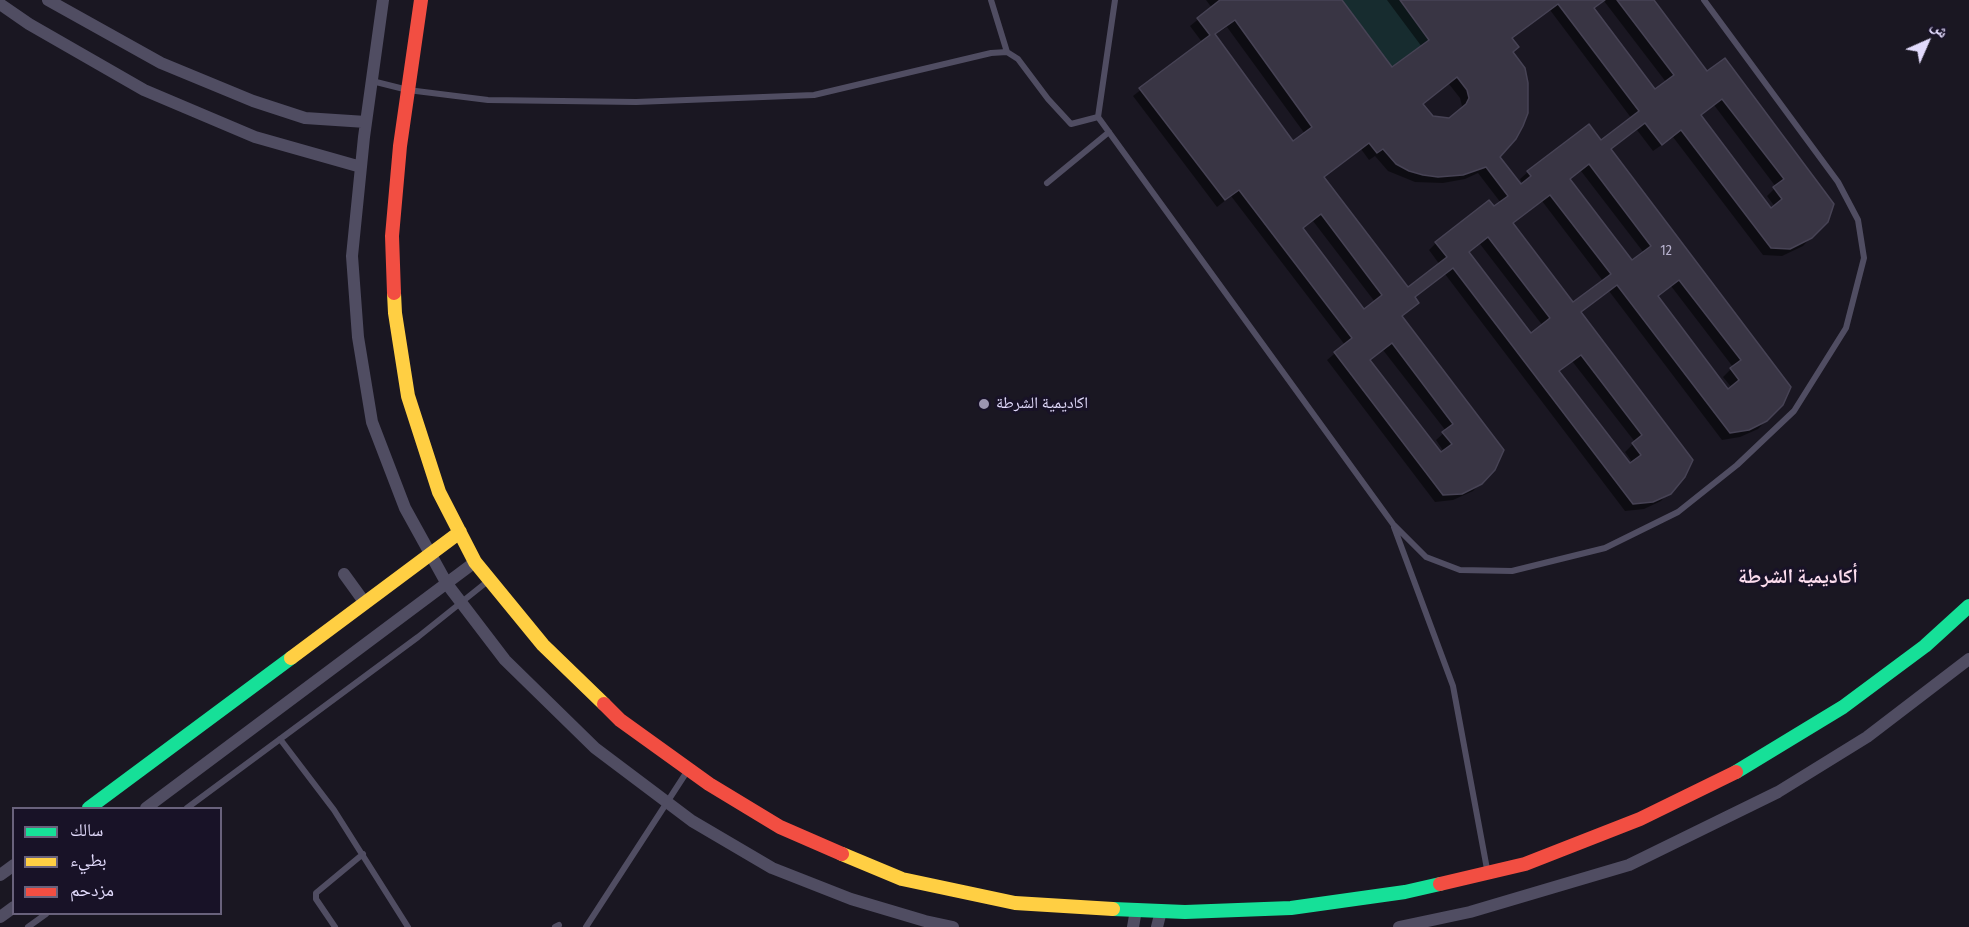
<!DOCTYPE html>
<meta charset="utf-8">
<style>
body{margin:0}
#map{position:relative;width:1969px;height:927px;overflow:hidden;background:#1a1722;font-family:"Fira Sans Condensed","Noto Naskh Arabic",sans-serif}
canvas{display:block}
.legend{position:absolute;left:12px;top:807px;width:210px;height:108px;box-sizing:border-box;background:#181227;border:2px solid #69627c;margin:0;padding:8px 10px;list-style:none;font-size:18px;color:#e2dbfc}
.legend li{display:flex;align-items:center;gap:12px;height:30px}
.legend b{width:30px;border:2px solid #69627c}
.north{position:absolute;left:1897px;top:12px;width:60px;height:60px;-webkit-text-stroke:4px #181227;paint-order:stroke;rotate:45deg;font-size:16px;font-weight:700;line-height:24px;text-align:center;color:#e2dbfc}
.north::after{content:'';display:block;margin:auto;width:21px;height:27px;background:#e2dbfc;clip-path:polygon(50% 0,100% 100%,50% 72%,0 100%)}
</style>
<div id="map">
<canvas width="1969" height="927"></canvas>
<ul class="legend">
<li><b style="height:8px;background:#16e098"></b>سالك</li>
<li><b style="height:8px;background:#ffcf43"></b>بطيء</li>
<li><b style="height:8px;background:#f24e42"></b>مزدحم</li>
</ul>
<div class="north">ش</div>
</div>
<script>
const ctx = document.querySelector('canvas').getContext('2d');
ctx.lineJoin = 'round';
function fillPath(path, color) {
  ctx.fillStyle = color;
  ctx.fill(path, 'evenodd');
}
function toPath(rows) {
  const path = new Path2D();
  for (const r of rows) {
    path.moveTo(r[0], r[1]);
    for (let i = 2; i < r.length; i += 2) path.lineTo(r[i], r[i + 1]);
  }
  return path;
}
function stroke(path, color, width, dash) {
  ctx.strokeStyle = color;
  ctx.lineWidth = width;
  ctx.lineCap = dash ? 'butt' : 'round';
  ctx.setLineDash(dash || []);
  ctx.stroke(path);
}
function write(font, color, halo, rows, align = 'center') {
  ctx.font = font + ' "Fira Sans Condensed","Noto Naskh Arabic",sans-serif';
  ctx.lineWidth = 6;
  ctx.setLineDash([]);
  ctx.textBaseline = 'middle';
  ctx.strokeStyle = halo;
  ctx.fillStyle = color;
  for (const [text, x, y, turn = 0] of rows) {
    ctx.save();
    ctx.translate(x, y);
    ctx.rotate((+turn || 0) * Math.PI / 180);
    ctx.textAlign = isNaN(turn) ? turn : align;
    if (halo) ctx.strokeText(text, 0, 0);
    ctx.fillText(text, 0, 0);
    ctx.restore();
  }
}
fillPath(toPath([
 [1342,0,1400,0,1429,40,1392,67]
]), '#172c2f');
fillPath(toPath([
 [1206,0,1341,0,1392,69,1422,47,1387,0,1652,0,1707,73,1832,204,1811,237,1803,246,1782,256,1763,255,1673,137,1653,151,1637,130,1610,150,1782,404,1758,429,1740,437,1722,440,1609,291,1579,313,1691,460,1669,492,1661,501,1644,509,1625,511,1445,274,1413,298,1401,317,1494,469,1473,491,1453,500,1435,502,1327,360,1345,345,1231,196,1217,207,1133,96,1202,42,1190,26,1212,8],
 [1604,1,1666,82,1655,91,1593,9],
 [1550,10,1632,119,1601,142,1528,172,1520,179,1523,184,1520,186,1498,157,1512,53,1511,39],
 [1227,27,1305,134,1293,143,1214,35],
 [1449,84,1460,98,1462,106,1460,111,1449,119,1432,117,1422,105],
 [1714,105,1776,187,1767,196,1775,207,1771,210,1700,116],
 [1361,149,1369,160,1375,156,1388,171,1415,182,1443,183,1465,179,1478,173,1501,203,1436,243,1429,250,1440,265,1408,289,1323,178],
 [1581,171,1644,253,1631,262,1569,180],
 [1542,201,1603,281,1573,304,1511,224],
 [1313,221,1375,302,1364,311,1302,229],
 [1480,244,1543,326,1531,335,1468,253],
 [1671,286,1733,367,1723,377,1732,388,1728,391,1656,297],
 [1383,350,1446,431,1436,440,1444,452,1441,454,1369,361],
 [1572,361,1635,442,1625,452,1633,463,1630,465,1558,372]
]), '#0007');
const building = toPath([
 [1220,0,1342,0,1392,67,1429,40,1400,0,1605,0,1594,8,1655,89,1674,75,1617,0,1654,0,1707,71,1725,58,1834,204,1828,222,1812,238,1790,249,1771,248,1681,130,1662,145,1645,123,1611,149,1791,387,1783,405,1767,421,1749,430,1730,433,1617,285,1581,312,1693,460,1685,477,1671,494,1653,502,1633,504,1453,268,1415,297,1419,303,1402,316,1504,450,1495,470,1482,484,1462,494,1443,495,1334,352,1352,338,1239,190,1225,200,1139,88,1210,35,1197,18,1220,0],
 [1558,4,1639,111,1601,140,1589,124,1527,171,1531,176,1521,184,1500,157,1516,139,1523,126,1528,113,1528,83,1525,68,1513,52,1519,47,1512,38,1558,4],
 [1235,20,1312,127,1293,141,1215,34,1235,20],
 [1457,77,1467,90,1469,98,1466,104,1449,118,1433,116,1423,104,1457,77],
 [1722,99,1784,179,1773,187,1782,199,1771,208,1701,115,1722,99],
 [1369,143,1377,153,1383,149,1396,164,1409,171,1423,175,1438,177,1463,175,1486,167,1508,196,1494,206,1489,200,1435,242,1447,257,1408,287,1324,177,1369,143],
 [1589,164,1651,246,1632,260,1570,179,1589,164],
 [1550,195,1611,274,1573,302,1513,223,1550,195],
 [1321,214,1382,295,1364,309,1303,228,1321,214],
 [1488,237,1550,318,1531,333,1469,252,1488,237],
 [1679,280,1741,360,1730,368,1739,380,1728,389,1658,296,1679,280],
 [1392,343,1453,424,1442,432,1452,444,1441,452,1370,360,1392,343],
 [1581,355,1642,435,1632,443,1641,455,1630,463,1559,371,1581,355]
]);
fillPath(building, '#393544');
stroke(building, '#474355', 1.5);
stroke(toPath([
 [991,0,1007,52],
 [1115,0,1098,117,1393,524,1426,557,1460,570,1512,571,1605,548,1678,512,1737,465,1794,411,1846,328,1864,258,1858,220,1838,182,1704,0],
 [372,81,408,90,488,100,636,102,814,95,991,53,1007,52,1018,59,1048,99,1071,124,1098,117],
 [1047,183,1109,132],
 [1394,527,1453,686,1487,869],
 [280,739,334,810,408,927],
 [187,808,418,637,488,581],
 [28,927,46,914],
 [335,927,316,899,316,893,363,854],
 [555,927,559,925],
 [586,927,688,770]
]), '#504d62', 6);
stroke(toPath([
 [48,0,161,63,253,101,305,118,366,122],
 [383,0,364,137,352,256,358,337,372,422,405,508,447,584,505,660,595,748,692,821,772,868,851,899,925,921,953,927],
 [0,4,29,24,144,90,255,137,361,167],
 [344,574,365,603],
 [146,808,475,562],
 [0,875,14,865],
 [0,917,14,907],
 [1133,927,1136,910],
 [1157,927,1161,911],
 [1399,927,1470,912,1629,865,1778,792,1867,737,1969,659]
]), '#504d62', 12);
stroke(toPath([
 [1736,772,1843,707,1925,646,1969,606],
 [89,808,291,658],
 [1113,909,1185,912,1291,908,1405,892,1440,884]
]), '#16e098', 14);
stroke(toPath([
 [394,293,395,313,408,396,439,492,475,562,543,645,604,704],
 [291,658,460,532],
 [842,854,902,879,1015,903,1113,909]
]), '#ffcf43', 14);
stroke(toPath([
 [394,293,392,236,400,146,421,0],
 [604,704,620,720,709,784,780,827,842,854],
 [1440,884,1525,864,1640,819,1736,772]
]), '#f24e42', 14);
for (const [x, y, r, color] of [
 [984,404,6,"#9c96b0"]
]) {
  const dot = new Path2D();
  dot.arc(x, y, r, 0, 2 * Math.PI);
  ctx.fillStyle = color;
  ctx.fill(dot);
  stroke(dot, '#181227', 2);
}
write('14px', '#b8b2ce', null, [
 ["12",1666,251]
]);
write('16px', '#e2dbfc', '#181227', [
 ["اكاديمية الشرطة",996,404]
], 'left');
write('bold 20px', '#fcddee', '#181227', [
 ["أكاديمية الشرطة",1798,577]
]);
</script>
